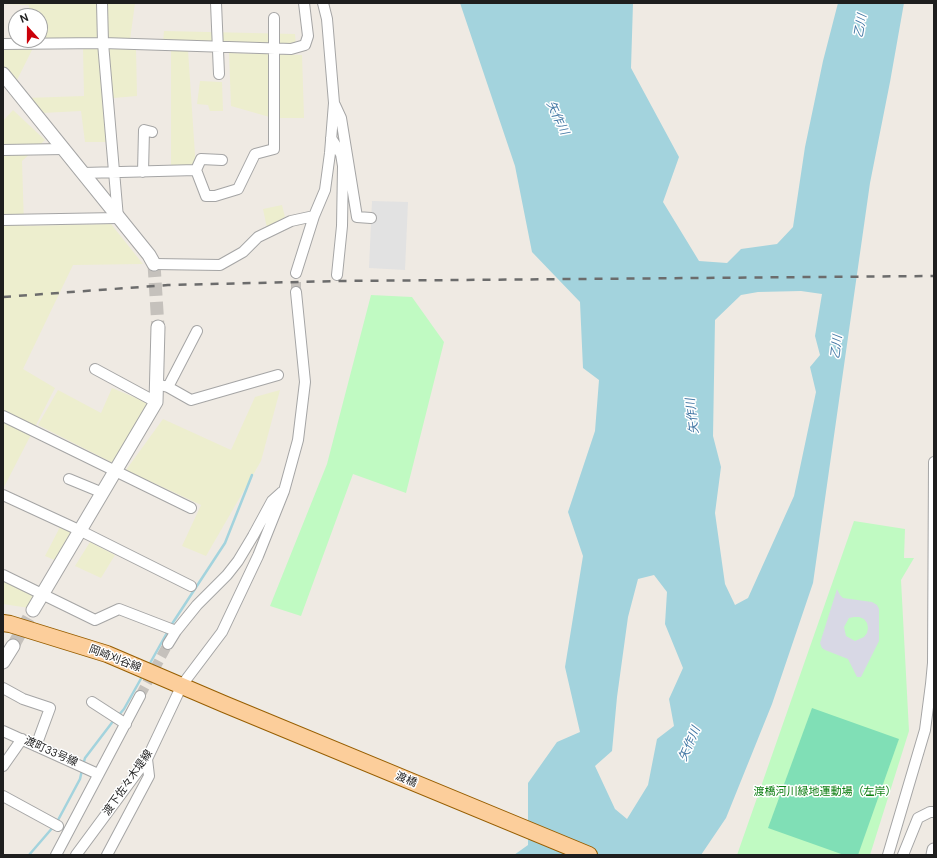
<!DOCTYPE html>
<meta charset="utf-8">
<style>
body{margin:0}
#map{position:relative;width:937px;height:858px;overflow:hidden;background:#efeae3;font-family:"DM Sans",sans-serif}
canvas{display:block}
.frame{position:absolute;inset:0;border:4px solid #1e1e1e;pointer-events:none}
.north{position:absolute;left:8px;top:8px;width:40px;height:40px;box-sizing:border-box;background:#fff;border:1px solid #a5a5a5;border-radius:50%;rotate:339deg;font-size:11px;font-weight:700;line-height:16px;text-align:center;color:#1e1e1e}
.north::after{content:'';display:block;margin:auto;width:14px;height:18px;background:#cb0009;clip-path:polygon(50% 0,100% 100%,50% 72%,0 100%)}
</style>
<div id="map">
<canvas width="937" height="858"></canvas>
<div class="frame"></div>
<div class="north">N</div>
</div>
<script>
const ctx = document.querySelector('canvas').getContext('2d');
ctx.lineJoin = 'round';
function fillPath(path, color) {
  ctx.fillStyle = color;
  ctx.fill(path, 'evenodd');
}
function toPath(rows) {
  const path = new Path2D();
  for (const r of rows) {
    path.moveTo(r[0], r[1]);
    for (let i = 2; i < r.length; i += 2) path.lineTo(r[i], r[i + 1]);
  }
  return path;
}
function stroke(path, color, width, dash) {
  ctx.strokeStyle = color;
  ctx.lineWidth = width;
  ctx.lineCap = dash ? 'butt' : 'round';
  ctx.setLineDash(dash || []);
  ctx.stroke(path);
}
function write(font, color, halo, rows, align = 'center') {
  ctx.font = font + ' "DM Sans","Noto Sans JP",sans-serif';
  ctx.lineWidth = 3;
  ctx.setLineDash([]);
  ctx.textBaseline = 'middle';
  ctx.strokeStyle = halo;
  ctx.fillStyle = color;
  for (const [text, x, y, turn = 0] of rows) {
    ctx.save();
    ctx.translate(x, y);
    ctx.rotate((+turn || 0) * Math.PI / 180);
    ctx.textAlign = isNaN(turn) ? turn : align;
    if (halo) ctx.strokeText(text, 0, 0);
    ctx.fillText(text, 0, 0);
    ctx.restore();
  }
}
fillPath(toPath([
 [3,3,135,3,130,40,40,39,40,16,29,16,29,5,3,4],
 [164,31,295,34,296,46,163,42],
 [83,47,103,49,136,48,137,96,102,99,106,142,85,142,81,111,42,113,26,98,84,96],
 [3,48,33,48,15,84,3,68],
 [171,49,188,50,196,170,171,170],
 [229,53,302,55,304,118,273,118,231,106],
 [200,81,222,82,223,111,210,111,208,105,197,104],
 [13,110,45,140,22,161,24,226,111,224,143,264,73,265,23,369,55,388,3,489,3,121],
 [282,205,285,217,267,228,263,209],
 [112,388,148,403,113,463,38,425,58,390,101,413],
 [280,390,261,461,206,556,182,546,201,505,126,470,163,419,231,450,255,397],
 [60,527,73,534,57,561,45,556],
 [90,542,115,555,101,578,75,566],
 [3,580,38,595,29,608,3,604]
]), '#edeece');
fillPath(toPath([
 [371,295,412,297,444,342,406,493,353,474,301,616,270,606,327,464],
 [854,521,905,529,904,558,914,558,901,580,909,731,870,855,737,855]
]), '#c0fac2');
fillPath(toPath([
 [812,708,899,739,858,855,844,855,768,828]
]), '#80dfb6');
fillPath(toPath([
 [372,201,408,202,405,270,369,268]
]), '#e2e2e2');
fillPath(toPath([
 [837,589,840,595,843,598,872,602,877,605,879,609,879,641,861,677,857,677,848,659,825,650,822,648,820,643],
 [854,617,859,617,864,619,867,623,868,628,867,633,864,637,855,641,846,636,844,627,849,618]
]), '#d8d8e5');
fillPath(toPath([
 [460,3,633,3,631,68,679,157,663,202,699,261,727,263,741,249,777,244,793,227,805,147,823,61,838,3,904,3,890,82,870,183,813,583,772,704,726,818,701,855,514,855,528,845,528,783,557,742,580,732,565,667,583,556,568,512,595,431,599,380,583,368,580,302,532,252,515,166],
 [801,291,822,294,815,336,820,355,810,367,816,392,794,496,748,598,735,605,725,584,715,513,721,467,713,436,715,320,741,295,758,292],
 [654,575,667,592,665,624,683,668,669,699,674,726,657,739,648,785,627,819,615,809,595,766,612,751,617,697,628,617,638,579]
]), '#a3d3dd');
stroke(toPath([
 [170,627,225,543,252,475],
 [149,665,168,631],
 [118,716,124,709,143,675],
 [83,765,85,758,114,720],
 [57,822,80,779,82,770],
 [29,855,54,826]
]), '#a3d3dd', 2.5);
stroke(toPath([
 [296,292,296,273],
 [140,696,168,644]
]), '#c5c1bc', 10, [10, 5]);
stroke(toPath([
 [154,264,158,327],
 [13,646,33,610]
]), '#c5c1bc', 13, [13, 6]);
const minor = toPath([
 [216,3,219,74],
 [3,44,103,43,291,49,305,45,308,36,304,3],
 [335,105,341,118,357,217,371,218],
 [331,138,341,154,343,166,342,226,337,275],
 [3,150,64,149],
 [222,160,201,159,196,170,206,196,215,196,238,189,255,154,274,149,274,18],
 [143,172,144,130,152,132],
 [83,173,196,170],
 [3,220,118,218,103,43,102,3],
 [154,264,220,265,243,252,258,237,291,221,314,216],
 [296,273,314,216,325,190,330,153,334,103,327,19,323,3],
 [95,369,156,402],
 [156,384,168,387,191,400,278,375],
 [168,387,197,331],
 [3,416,191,508],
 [69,479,103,493],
 [3,495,81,531,191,586],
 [3,575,95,620,119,609,176,631],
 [168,644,176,631,197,605,227,575,238,561,253,536,272,501,282,492],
 [3,688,23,699,50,708,36,746],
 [92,702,126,724],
 [3,731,98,774],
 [3,766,22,739],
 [3,796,58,826],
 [56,855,140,696],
 [76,855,147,759,182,685,222,632,258,556,284,491,298,440,305,382,296,292],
 [107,855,149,776,147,759],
 [888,855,925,730,931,684,933,663,934,462],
 [903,855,918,818,930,812,934,812]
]);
const tertiary = toPath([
 [3,74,149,255,154,264],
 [33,610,156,402,158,327],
 [3,662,13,646],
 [933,855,934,850]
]);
const primary = toPath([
 [3,623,10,624,107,654,224,704,589,855]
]);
stroke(minor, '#a5a5a5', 12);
stroke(tertiary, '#a5a5a5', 15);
stroke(primary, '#975e00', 18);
stroke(minor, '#fff', 10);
stroke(tertiary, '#fff', 13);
stroke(primary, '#fcce9b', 16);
stroke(toPath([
 [3,297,168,285,339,281,934,276]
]), '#6c6c6c', 2.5, [8, 8]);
write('11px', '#1e1e1e', '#fff', [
 ["岡崎刈谷線",115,659,21],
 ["渡町33号線",51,752,24],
 ["渡橋",406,780,22],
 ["渡下佐々木堤線",128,783,-55]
]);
write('11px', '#0b7d0f', '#fff', [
 ["渡橋河川緑地運動場（左岸）",825,792]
]);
write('italic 12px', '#467aa6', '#fff', [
 ["乙川",861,26,-80],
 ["矢作川",557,118,65],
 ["乙川",837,347,-83],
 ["矢作川",693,416,-97],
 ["矢作川",690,744,-67]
]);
</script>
